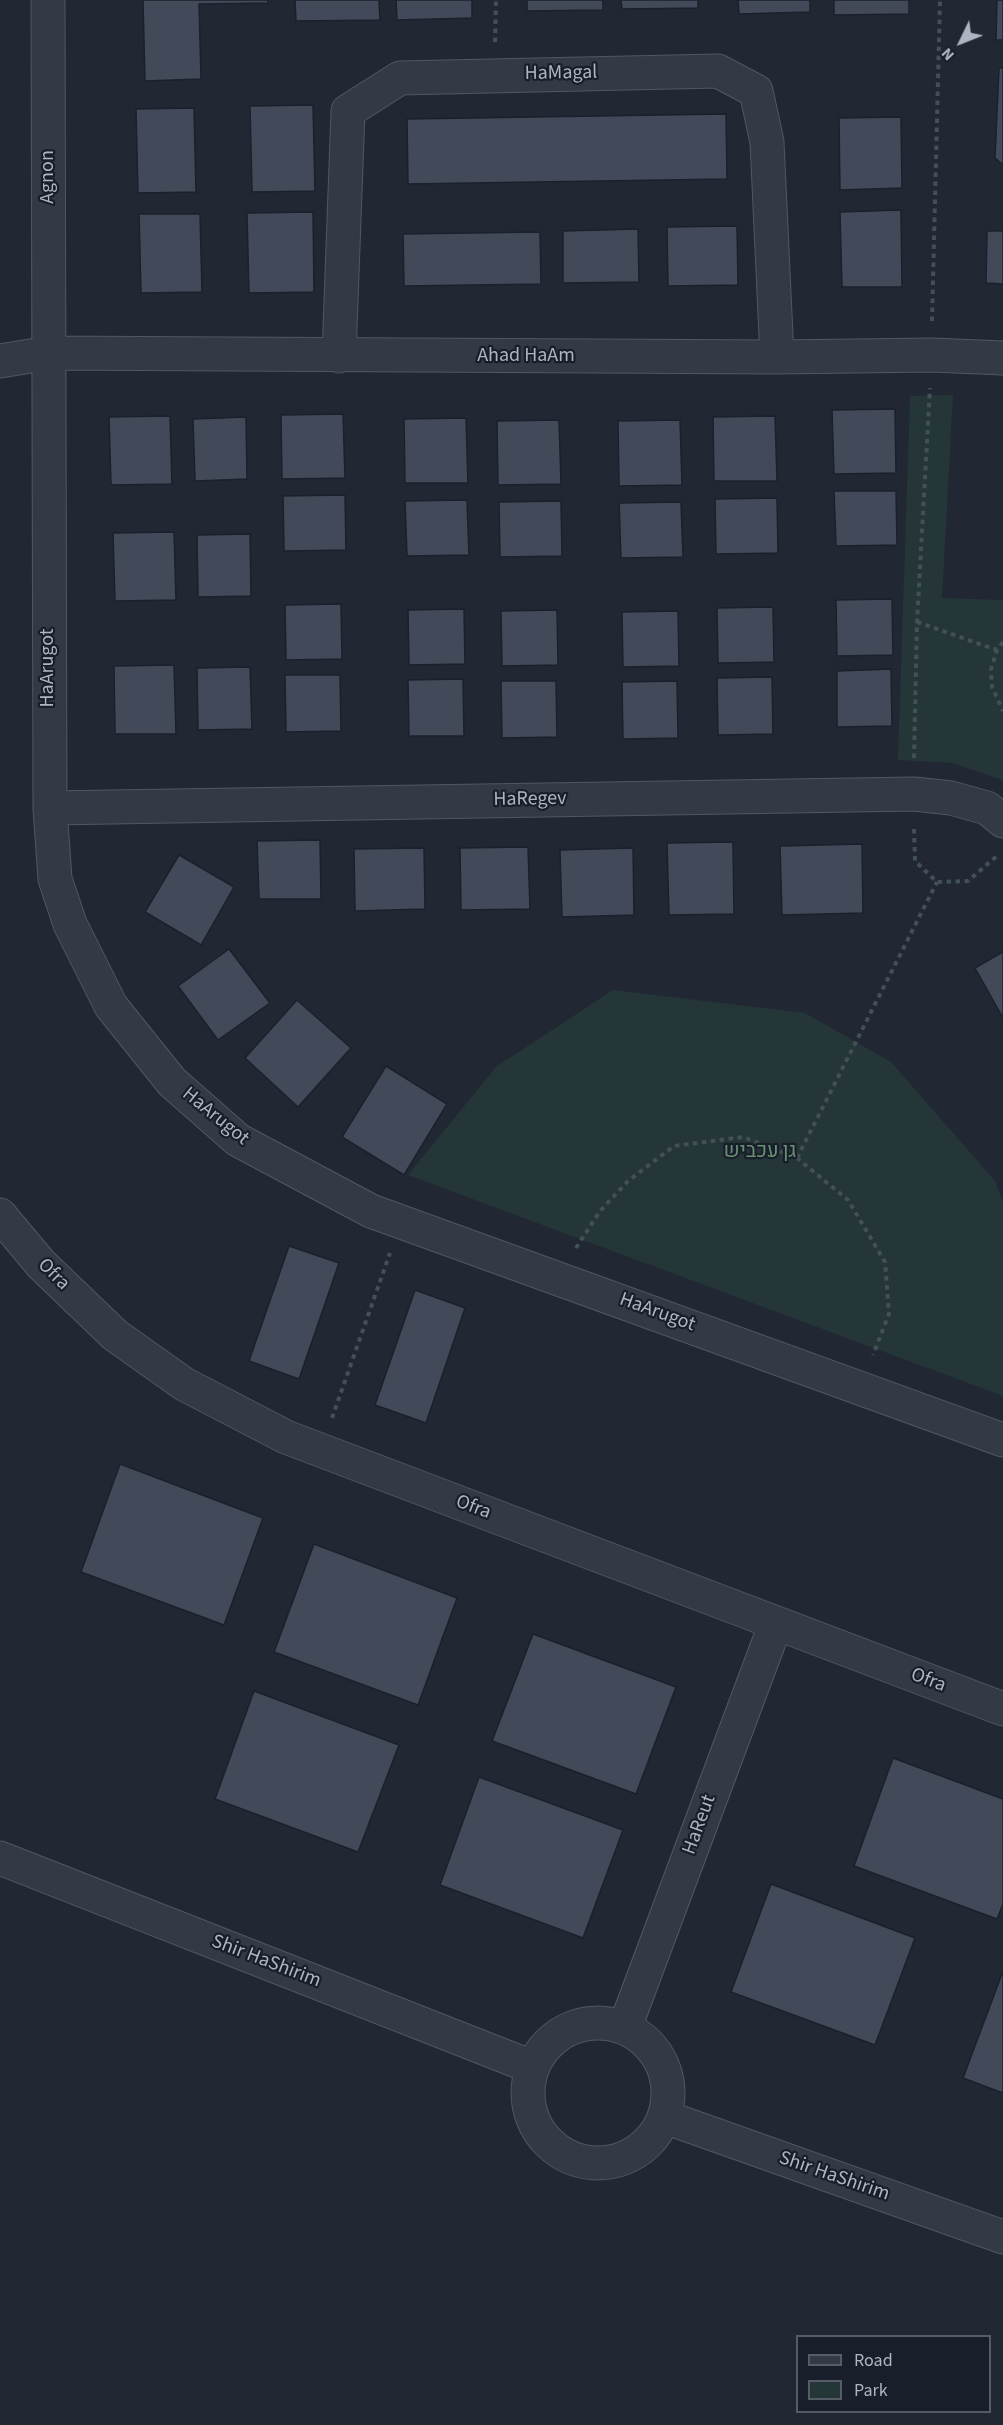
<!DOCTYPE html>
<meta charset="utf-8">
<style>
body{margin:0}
#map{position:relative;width:1003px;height:2425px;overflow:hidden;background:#212834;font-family:"Source Sans 3",sans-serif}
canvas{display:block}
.legend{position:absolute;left:796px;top:2335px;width:195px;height:78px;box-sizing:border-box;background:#191f2a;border:2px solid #555b67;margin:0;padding:8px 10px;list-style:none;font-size:18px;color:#aeb4c2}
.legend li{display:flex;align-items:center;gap:12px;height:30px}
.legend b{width:30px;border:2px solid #555b67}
.north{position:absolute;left:931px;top:12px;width:60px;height:60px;-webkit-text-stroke:4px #191f2a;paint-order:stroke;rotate:227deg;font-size:16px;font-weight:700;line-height:24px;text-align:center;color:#aeb4c2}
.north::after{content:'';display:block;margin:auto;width:21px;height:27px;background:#aeb4c2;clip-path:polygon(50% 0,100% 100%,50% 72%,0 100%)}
</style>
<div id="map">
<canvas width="1003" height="2425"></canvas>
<ul class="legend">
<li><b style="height:8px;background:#343a45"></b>Road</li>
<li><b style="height:16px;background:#253638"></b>Park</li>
</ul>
<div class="north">N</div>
</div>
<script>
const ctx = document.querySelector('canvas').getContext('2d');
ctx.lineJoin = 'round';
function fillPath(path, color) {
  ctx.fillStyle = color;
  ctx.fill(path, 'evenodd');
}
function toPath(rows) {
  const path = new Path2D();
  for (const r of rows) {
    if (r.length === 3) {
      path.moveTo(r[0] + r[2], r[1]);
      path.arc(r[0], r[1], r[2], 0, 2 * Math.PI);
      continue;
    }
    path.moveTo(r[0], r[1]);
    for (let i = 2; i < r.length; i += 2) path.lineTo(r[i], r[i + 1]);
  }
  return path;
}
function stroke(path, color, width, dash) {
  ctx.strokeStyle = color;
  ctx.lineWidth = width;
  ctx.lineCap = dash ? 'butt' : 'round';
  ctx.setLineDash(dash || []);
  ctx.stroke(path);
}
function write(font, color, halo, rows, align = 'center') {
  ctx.font = font + ' "Source Sans 3",Heebo,sans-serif';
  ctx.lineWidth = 4.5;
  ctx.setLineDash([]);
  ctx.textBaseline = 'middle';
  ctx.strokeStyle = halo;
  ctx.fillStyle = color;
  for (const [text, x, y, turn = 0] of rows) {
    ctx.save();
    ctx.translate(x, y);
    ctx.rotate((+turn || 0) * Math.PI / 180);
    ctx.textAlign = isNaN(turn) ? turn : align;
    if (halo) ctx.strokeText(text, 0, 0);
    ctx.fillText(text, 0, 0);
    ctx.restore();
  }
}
fillPath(toPath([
 [953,395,942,598,1003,600,1003,780,952,763,898,760,910,396],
 [613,990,805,1013,891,1062,995,1181,1003,1203,1003,1396,408,1175,496,1067]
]), '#253638');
const building = toPath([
 [143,0,268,0,268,3,199,4,201,79,145,81,143,0],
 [295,0,379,0,380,20,296,21,295,0],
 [396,0,472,0,472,18,397,20,396,0],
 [527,0,603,0,603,10,527,11,527,0],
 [621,0,698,0,698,8,622,9,621,0],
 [738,0,810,0,810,12,739,14,738,0],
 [834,0,909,0,909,14,834,15,834,0],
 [997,0,1003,0,1003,40,996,40,997,0],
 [999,68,1003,68,1003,165,995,158,999,68],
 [313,105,315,191,252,192,250,106,313,105],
 [194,108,196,192,138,193,136,109,194,108],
 [726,114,727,179,408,184,407,119,726,114],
 [901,117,902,188,840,190,839,118,901,117],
 [901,210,902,287,842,287,840,212,901,210],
 [313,212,314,292,249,293,247,213,313,212],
 [139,214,200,214,202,292,141,293,139,214],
 [737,226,738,285,668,286,667,227,737,226],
 [638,229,639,282,563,283,563,231,638,229],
 [987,231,1003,231,1003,284,986,283,987,231],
 [540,232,541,284,404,286,403,234,540,232],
 [895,409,896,473,834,474,832,410,895,409],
 [343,414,345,478,282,479,281,415,343,414],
 [170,416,172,484,111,485,109,417,170,416],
 [775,416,777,481,714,481,713,417,775,416],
 [246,417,247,479,195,481,193,419,246,417],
 [466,418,468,483,405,483,404,419,466,418],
 [559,420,561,484,498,485,497,421,559,420],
 [680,420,682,485,619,486,618,421,680,420],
 [834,491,896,491,897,545,836,546,834,491],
 [345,495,346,550,284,551,283,496,345,495],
 [777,498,778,553,716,554,715,499,777,498],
 [467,500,469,555,407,556,405,501,467,500],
 [561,501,562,556,500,557,499,502,561,501],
 [681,502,683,557,621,558,619,503,681,502],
 [174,532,176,600,115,601,113,533,174,532],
 [250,534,251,596,198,597,197,535,250,534],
 [892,599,893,655,837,656,836,600,892,599],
 [341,604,342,659,286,660,285,605,341,604],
 [773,607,774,662,718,663,717,608,773,607],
 [464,609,465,664,409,665,408,610,464,609],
 [557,610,558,665,502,666,501,611,557,610],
 [678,611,679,666,623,667,622,612,678,611],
 [174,665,176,734,115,734,114,666,174,665],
 [250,667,252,729,198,730,197,668,250,667],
 [891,669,892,726,837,727,837,671,891,669],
 [285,675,340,675,341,731,286,732,285,675],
 [772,677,773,734,718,735,717,678,772,677],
 [463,679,464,736,409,736,408,680,463,679],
 [501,681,556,681,557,737,502,738,501,681],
 [677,681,678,738,623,739,622,682,677,681],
 [320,840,321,899,259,899,257,841,320,840],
 [733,842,734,914,669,915,667,843,733,842],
 [862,844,863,913,782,915,780,846,862,844],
 [528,847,530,909,461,910,460,848,528,847],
 [424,848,425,909,355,911,354,849,424,848],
 [633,848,634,915,562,917,560,850,633,848],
 [179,855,234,887,201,945,145,912,179,855],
 [229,949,270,1003,218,1040,178,986,229,949],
 [1003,952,1003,1018,975,968,1003,952],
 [297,1000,351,1048,298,1107,245,1058,297,1000],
 [386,1066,447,1104,404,1175,342,1137,386,1066],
 [289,1246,339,1263,299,1379,249,1361,289,1246],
 [415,1290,465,1308,426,1423,375,1405,415,1290],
 [120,1464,263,1518,224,1625,81,1572,120,1464],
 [314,1544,457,1598,418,1705,274,1652,314,1544],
 [533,1634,676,1687,636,1794,492,1741,533,1634],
 [254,1691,399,1745,358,1852,215,1799,254,1691],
 [893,1758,1003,1799,1003,1904,997,1919,854,1866,893,1758],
 [479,1777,623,1830,583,1938,440,1885,479,1777],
 [771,1884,915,1938,875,2045,731,1992,771,1884],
 [1003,1971,1003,2093,963,2078,1003,1971]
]);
fillPath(building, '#424a59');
stroke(building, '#1b212c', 1.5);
const minor = toPath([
 [48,0,50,808,55,879,70,924,111,1006,172,1082,238,1140,371,1211,1003,1440],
 [339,356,348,111,400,78,718,71,756,91,767,142,777,357],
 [0,361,49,353,777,357,932,355,1003,358],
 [50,808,914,794,951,798,987,808,1003,821],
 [0,1215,41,1264,115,1335,184,1384,286,1437,1003,1709],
 [0,1858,532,2067],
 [598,2093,70],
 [625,2027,776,1623],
 [665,2117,1003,2237]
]);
stroke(minor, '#515763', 35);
stroke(toPath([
 [495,42,496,0],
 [932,321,940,0],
 [917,622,997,650],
 [1003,642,997,650,991,669,992,687,1003,711],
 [914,758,917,622,930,388],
 [914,829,915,861,937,882,968,881,998,855],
 [797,1158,937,882],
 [576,1248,600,1211,628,1181,674,1146,743,1137,797,1158,848,1200,885,1262,889,1314,873,1355],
 [332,1418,390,1253]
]), '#425155', 4, [4.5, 4.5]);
stroke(minor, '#343a45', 33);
write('20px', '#aeb4c2', '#191f2a', [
 ["HaMagal",561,74,-1],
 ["Agnon",49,177,-90],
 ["Ahad HaAm",526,357],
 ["HaArugot",49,668,-90],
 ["HaRegev",530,800,-1],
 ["HaArugot",215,1117,39],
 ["Ofra",53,1275,45],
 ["HaArugot",657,1313,20],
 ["Ofra",473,1508,21],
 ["Ofra",928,1681,21],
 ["HaReut",700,1825,-70],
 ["Shir HaShirim",266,1962,21],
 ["Shir HaShirim",834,2177,19]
]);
write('20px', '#689074', '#191f2a', [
 ["גן עכביש",760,1153]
]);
</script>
